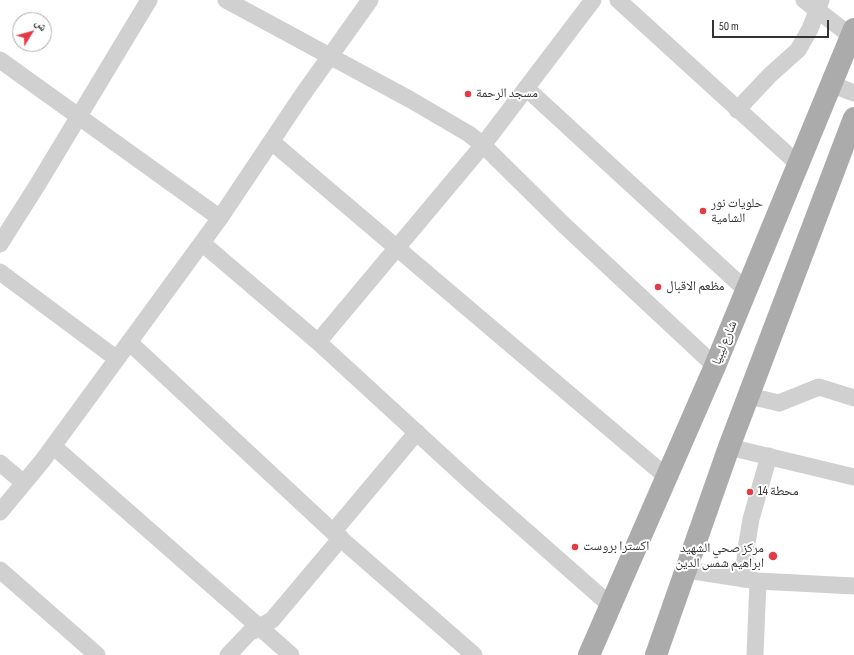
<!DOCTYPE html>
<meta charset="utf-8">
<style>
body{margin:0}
#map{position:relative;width:854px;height:655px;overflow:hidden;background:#fff;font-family:"Sofia Sans Condensed","Noto Naskh Arabic",sans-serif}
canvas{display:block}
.north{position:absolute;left:12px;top:12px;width:40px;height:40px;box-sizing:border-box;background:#fff;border:1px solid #adadad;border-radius:50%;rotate:53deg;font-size:11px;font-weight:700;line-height:16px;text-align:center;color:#333}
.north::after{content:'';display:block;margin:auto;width:14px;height:18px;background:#e63946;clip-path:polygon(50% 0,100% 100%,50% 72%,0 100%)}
.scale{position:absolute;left:712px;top:20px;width:117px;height:18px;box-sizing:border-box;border:2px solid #333;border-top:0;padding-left:5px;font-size:12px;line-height:14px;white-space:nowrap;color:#333;-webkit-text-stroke:3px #fff;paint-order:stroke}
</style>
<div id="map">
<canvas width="854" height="655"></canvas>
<div class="north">ش</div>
<div class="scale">50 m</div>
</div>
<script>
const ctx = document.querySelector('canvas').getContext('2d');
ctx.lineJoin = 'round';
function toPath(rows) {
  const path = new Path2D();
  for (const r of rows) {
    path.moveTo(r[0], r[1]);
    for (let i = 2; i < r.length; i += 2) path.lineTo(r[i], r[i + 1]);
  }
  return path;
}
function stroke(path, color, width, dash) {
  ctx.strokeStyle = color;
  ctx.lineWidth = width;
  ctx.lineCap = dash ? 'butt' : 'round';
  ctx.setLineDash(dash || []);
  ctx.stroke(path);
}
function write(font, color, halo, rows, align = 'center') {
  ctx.font = font + ' "Sofia Sans Condensed","Noto Naskh Arabic",sans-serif';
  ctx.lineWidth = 4;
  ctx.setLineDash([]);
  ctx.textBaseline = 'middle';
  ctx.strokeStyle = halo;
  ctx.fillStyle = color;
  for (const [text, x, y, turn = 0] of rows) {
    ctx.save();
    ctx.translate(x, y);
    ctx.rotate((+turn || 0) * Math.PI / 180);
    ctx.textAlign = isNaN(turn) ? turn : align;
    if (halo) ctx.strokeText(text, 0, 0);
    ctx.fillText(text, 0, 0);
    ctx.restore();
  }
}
stroke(toPath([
 [226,0,411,100,469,134,483,145,564,225,715,366],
 [618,0,798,164],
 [804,0,851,36],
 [0,60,220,218],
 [831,84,854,93],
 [526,88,746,290],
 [737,110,770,75,798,50,810,29,821,0],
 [272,142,668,478],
 [202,243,318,342,475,486,610,605],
 [0,244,38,184,149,0],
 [0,272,117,359],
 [129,342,333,532,474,655],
 [318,342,483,145,593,0],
 [749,396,779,403,819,387,854,398],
 [53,446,291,655],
 [729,447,854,477],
 [0,463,24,483],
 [0,512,43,460,220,218,301,97,370,0],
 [333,532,417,432],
 [0,570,97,655],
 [687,570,758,581,854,586],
 [743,579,746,549,751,519,769,456],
 [228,655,249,633,272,620,341,538],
 [755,655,758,581]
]), '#d0d0d0', 17);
stroke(toPath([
 [589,655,715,366,854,29],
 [656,655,729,447,854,118]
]), '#ababab', 22);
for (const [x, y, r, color] of [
 [468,94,4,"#e63946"],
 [703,211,4,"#e63946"],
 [658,287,4,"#e63946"],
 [750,492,4,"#e63946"],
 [575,547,4,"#e63946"],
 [773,556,5,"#e63946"]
]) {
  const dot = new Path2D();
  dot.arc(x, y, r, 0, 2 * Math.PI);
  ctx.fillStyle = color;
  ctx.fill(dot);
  stroke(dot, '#fff', 1.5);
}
write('13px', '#333', '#fff', [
 ["مسجد الرحمة",476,94],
 ["حلويات نور",711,204],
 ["الشامية",711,219],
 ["مظعم الاقبال",666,287],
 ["محطة 14",758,492],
 ["اكسترا بروست",583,547],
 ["مركز صحي الشهيد",764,549,"right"],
 ["ابراهيم شمس الدين",764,564,"right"]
], 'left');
write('13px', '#333', '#fff', [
 ["شارع ليبيا",725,343,-68]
]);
</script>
